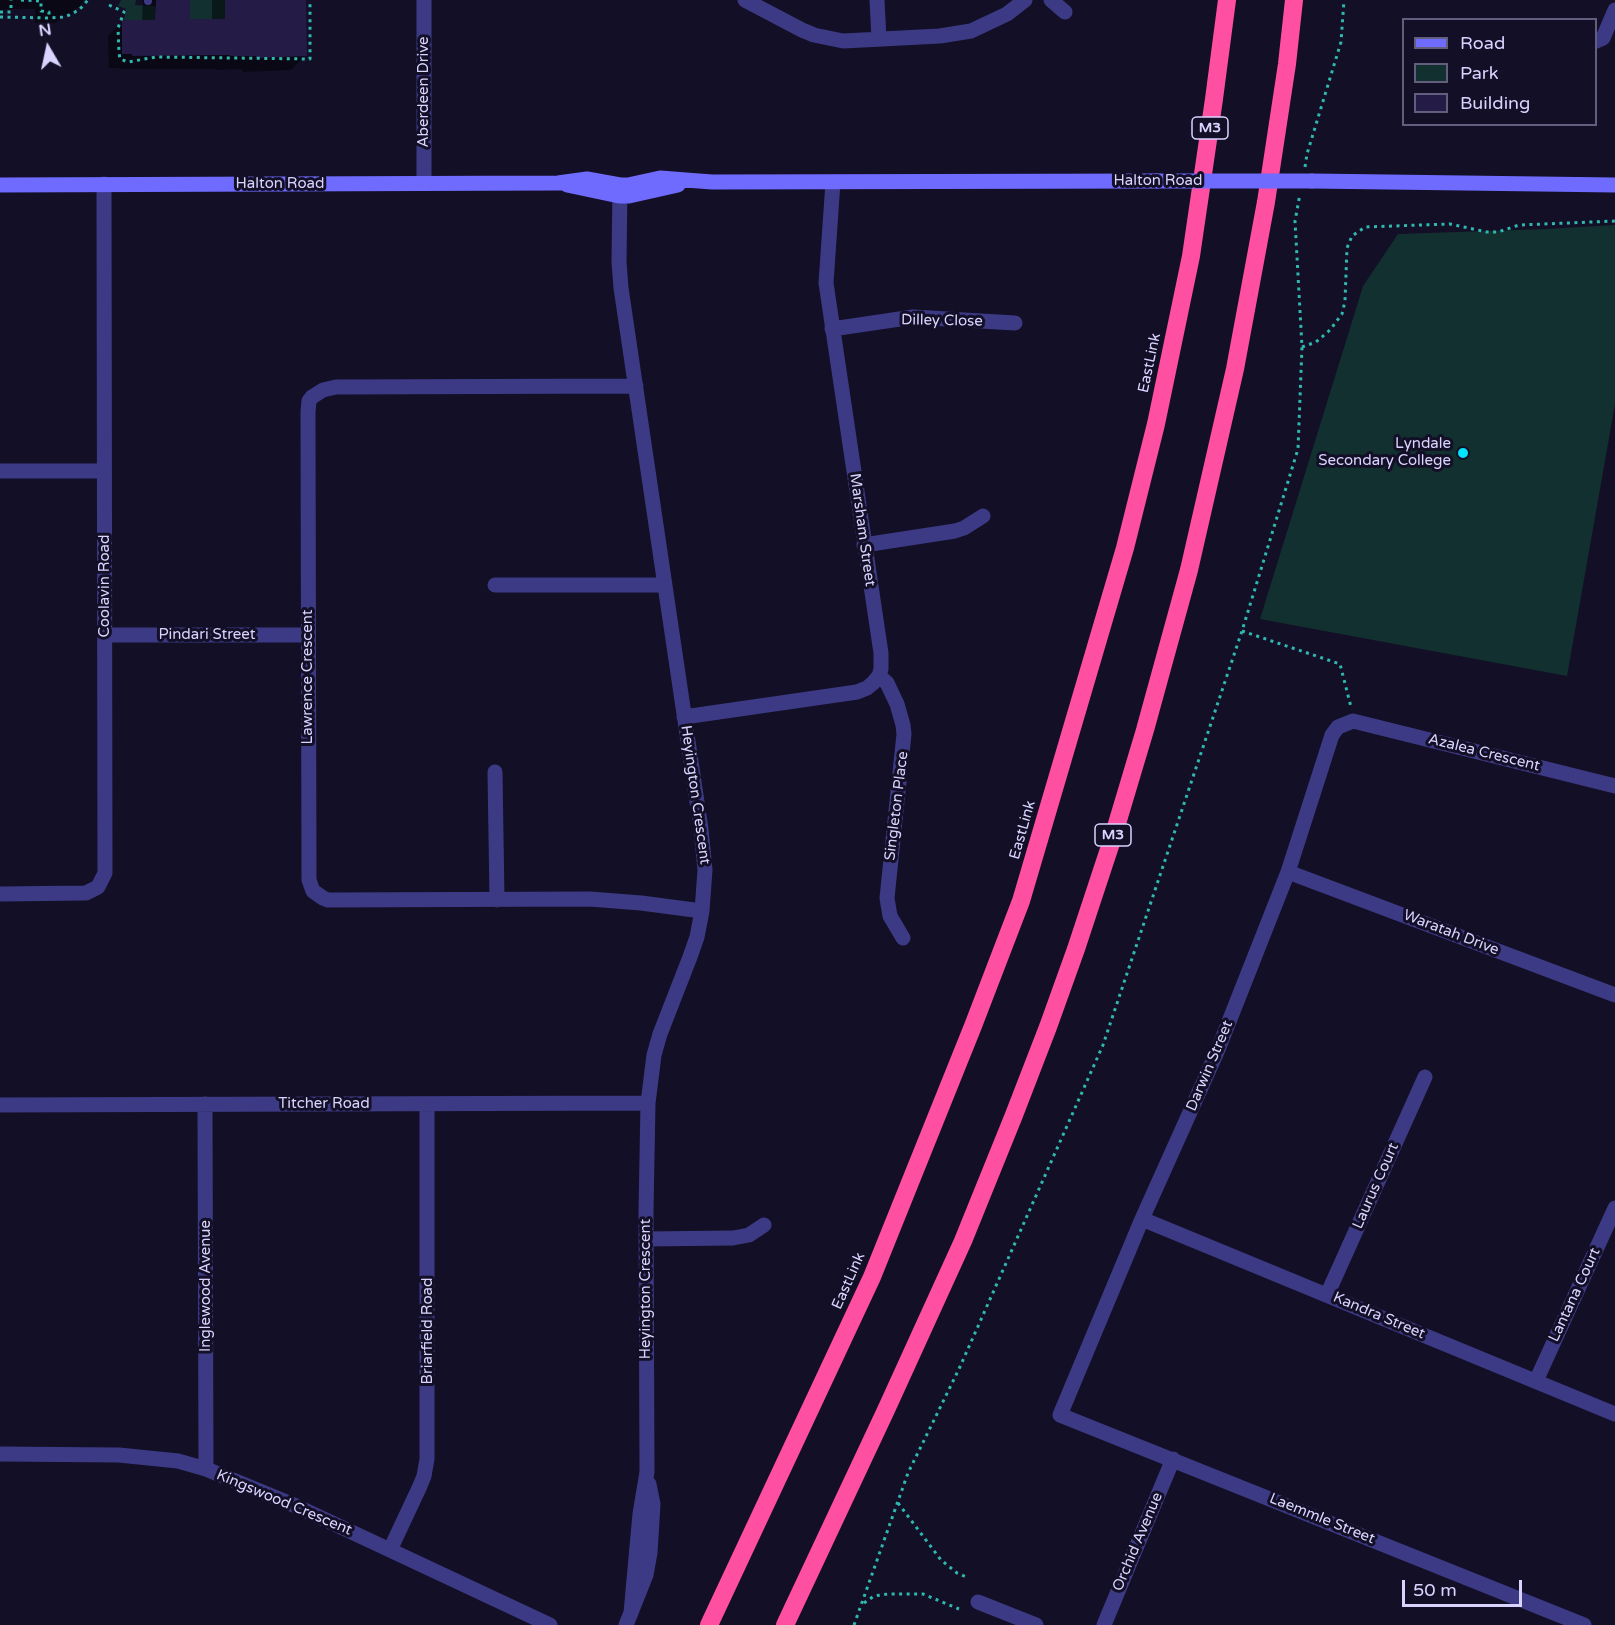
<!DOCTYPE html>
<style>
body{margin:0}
#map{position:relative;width:1615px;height:1625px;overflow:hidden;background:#130f26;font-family:"Varela Round",sans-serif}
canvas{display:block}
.legend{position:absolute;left:1402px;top:18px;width:195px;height:108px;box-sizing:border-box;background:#130f26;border:2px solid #625e7d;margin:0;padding:8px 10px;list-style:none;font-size:18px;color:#d9d4ff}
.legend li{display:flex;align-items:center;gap:12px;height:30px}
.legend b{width:30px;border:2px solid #625e7d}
.north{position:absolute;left:18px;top:18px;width:60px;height:60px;-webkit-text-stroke:4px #130f26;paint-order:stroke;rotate:351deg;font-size:16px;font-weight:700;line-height:24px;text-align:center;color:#d9d4ff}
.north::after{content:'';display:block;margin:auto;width:21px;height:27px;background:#d9d4ff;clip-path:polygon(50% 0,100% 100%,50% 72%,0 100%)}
.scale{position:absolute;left:1402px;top:1580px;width:120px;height:27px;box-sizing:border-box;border:3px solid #d9d4ff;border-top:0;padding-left:8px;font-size:18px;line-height:21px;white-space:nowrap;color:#d9d4ff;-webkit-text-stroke:4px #130f26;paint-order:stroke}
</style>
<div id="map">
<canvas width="1615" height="1625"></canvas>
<ul class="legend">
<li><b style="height:8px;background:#6f6bff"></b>Road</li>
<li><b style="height:16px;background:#12302f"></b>Park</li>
<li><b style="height:16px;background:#241b47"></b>Building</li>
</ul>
<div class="north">N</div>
<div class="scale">50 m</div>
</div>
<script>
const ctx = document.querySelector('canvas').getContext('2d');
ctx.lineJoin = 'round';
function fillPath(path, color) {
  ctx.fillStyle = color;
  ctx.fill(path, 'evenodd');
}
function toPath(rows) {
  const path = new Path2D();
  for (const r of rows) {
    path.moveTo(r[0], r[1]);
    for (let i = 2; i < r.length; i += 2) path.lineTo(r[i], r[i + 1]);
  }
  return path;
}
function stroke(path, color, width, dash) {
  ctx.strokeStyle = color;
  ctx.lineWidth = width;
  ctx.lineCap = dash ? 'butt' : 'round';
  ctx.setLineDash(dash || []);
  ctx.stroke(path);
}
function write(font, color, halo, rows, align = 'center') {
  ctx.font = font + ' "Varela Round",sans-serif';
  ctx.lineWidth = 6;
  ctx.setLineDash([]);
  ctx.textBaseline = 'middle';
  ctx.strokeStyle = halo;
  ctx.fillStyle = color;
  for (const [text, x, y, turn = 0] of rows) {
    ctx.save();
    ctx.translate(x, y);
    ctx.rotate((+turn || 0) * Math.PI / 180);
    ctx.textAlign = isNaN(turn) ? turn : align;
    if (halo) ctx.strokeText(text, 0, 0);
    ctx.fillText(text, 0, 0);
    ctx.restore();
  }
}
fillPath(toPath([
 [121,0,136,0,135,5,155,6,156,11,173,20,124,20,126,9,118,6],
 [190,0,225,0,230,31,222,19,181,19,181,10,190,10],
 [1615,225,1615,404,1567,676,1260,619,1363,286,1398,234,1546,229]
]), '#12302f');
fillPath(toPath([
 [0,0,83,0,83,2,69,16,63,16,56,23,35,23,35,9,5,9,0,13],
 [143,0,189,0,189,20,212,20,212,0,304,0,305,56,291,70,242,72,242,69,216,70,216,69,119,69,119,68,109,68,108,36,122,22,142,22]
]), '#0007');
fillPath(toPath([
 [156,0,190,0,190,19,225,19,225,0,306,0,307,56,256,58,256,56,230,56,230,55,132,56,132,54,122,54,122,20,155,20]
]), '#241b47');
stroke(toPath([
 [21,0,41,1,41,11,49,12,49,18],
 [109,5,124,12,118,28,119,53,120,59,128,62,156,57,310,59,310,0],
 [0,12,11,12,11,0],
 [0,17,49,18,65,17,79,10,88,0],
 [1305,167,1307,154,1341,42,1344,0],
 [1302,347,1316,342,1330,330,1342,314,1345,301,1347,248,1352,236,1365,227,1450,224,1487,232,1498,232,1519,225,1615,221],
 [1242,631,1340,664,1351,707],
 [898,1503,941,1560,957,1573,969,1578],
 [864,1603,874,1596,888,1594,923,1594,959,1609],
 [854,1625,908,1473,959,1369,1103,1045,1242,631,1298,449,1302,347,1295,221,1300,194]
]), '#2fb8b0', 3, [3, 4.5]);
stroke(toPath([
 [148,0,148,1]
]), '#3d3a85', 8);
stroke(toPath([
 [745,0,802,30,814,35,843,41,940,36,971,31,1007,14,1025,0],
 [877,0,879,39],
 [1051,0,1065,12],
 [1596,41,1603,38,1615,10],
 [424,183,424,0],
 [620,185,619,262,621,288,701,829,705,870,702,911,697,937,690,957,660,1034,654,1055,648,1103,646,1211,647,1472,640,1514,631,1613],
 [832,329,913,317,1015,323],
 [636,386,336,387,323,390,312,397,309,401,308,412,309,880,313,891,323,898,328,900,590,899,641,903,702,911],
 [0,471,104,471],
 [864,545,955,531,964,528,983,516],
 [495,585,665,585],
 [105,635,308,635],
 [879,676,887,683,897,704,903,725,904,734,887,898,890,916,903,938],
 [684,717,857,692,867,688,873,683,879,676,881,669,881,653,826,283,833,182],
 [495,772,497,900],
 [1288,872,1615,995],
 [0,894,86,893,98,887,105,873,104,184],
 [205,1104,206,1469],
 [0,1105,648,1103],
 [1142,1219,1615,1414],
 [646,1239,733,1238,749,1235,764,1225],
 [1327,1295,1425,1077],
 [1536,1381,1615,1208],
 [0,1454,119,1455,178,1461,206,1469,296,1506,550,1625],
 [390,1550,420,1486,424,1476,427,1459,427,1104],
 [978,1602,1036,1625],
 [626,1625,646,1575,650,1553,653,1504,649,1484],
 [1104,1625,1173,1459],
 [1584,1625,1060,1415,1142,1219,1217,1052,1288,872,1332,735,1338,727,1353,721,1615,786]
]), '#3d3a85', 15);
stroke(toPath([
 [1312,181,1615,185],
 [0,185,558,183,587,179,620,185,628,185,660,178,712,182,1157,181],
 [567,185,619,196,629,196,678,185]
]), '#6f6bff', 15);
stroke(toPath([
 [709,1625,872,1277,973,1026,1021,901,1125,548,1156,424,1191,256,1214,99,1227,0],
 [785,1625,886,1410,963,1241,1014,1115,1048,1027,1076,949,1113,837,1145,730,1189,570,1235,369,1266,202,1287,64,1294,0]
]), '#ff4fa3', 18);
stroke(toPath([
 [1157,181,1312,181]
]), '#6f6bff', 15);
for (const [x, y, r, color] of [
 [1463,453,6,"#00e5ff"]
]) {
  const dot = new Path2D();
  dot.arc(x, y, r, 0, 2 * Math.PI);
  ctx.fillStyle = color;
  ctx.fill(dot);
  stroke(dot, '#130f26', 2);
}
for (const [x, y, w] of [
 [1210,128,36],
 [1113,835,36]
]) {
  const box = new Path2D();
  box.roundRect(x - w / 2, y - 11, w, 22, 4.5);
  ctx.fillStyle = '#130f26';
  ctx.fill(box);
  stroke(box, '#d9d4ff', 1.5);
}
write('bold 14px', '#d9d4ff', null, [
 ["M3",1210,128],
 ["M3",1113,835]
]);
write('15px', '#d9d4ff', '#130f26', [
 ["Aberdeen Drive",424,92,-90],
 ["Halton Road",1158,181],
 ["Halton Road",280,184],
 ["Dilley Close",942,321,1],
 ["EastLink",1150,363,-78],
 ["Marsham Street",862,530,82],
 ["Coolavin Road",105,586,-90],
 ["Pindari Street",207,635],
 ["Lawrence Crescent",308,677,-90],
 ["Azalea Crescent",1484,753,14],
 ["Heyington Crescent",695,795,82],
 ["Singleton Place",897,806,-83],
 ["EastLink",1023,830,-74],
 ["Waratah Drive",1451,933,21],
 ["Darwin Street",1210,1066,-67],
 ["Titcher Road",324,1104],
 ["Laurus Court",1376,1186,-66],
 ["EastLink",849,1281,-66],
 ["Inglewood Avenue",206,1286,-90],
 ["Heyington Crescent",646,1289,-90],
 ["Lantana Court",1575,1295,-65],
 ["Kandra Street",1379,1316,23],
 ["Briarfield Road",428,1331,-90],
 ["Kingswood Crescent",284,1503,23],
 ["Laemmle Street",1322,1519,22],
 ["Orchid Avenue",1138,1542,-67]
]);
write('15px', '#d9d4ff', '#130f26', [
 ["Lyndale",1451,444],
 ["Secondary College",1451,461]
], 'right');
</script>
